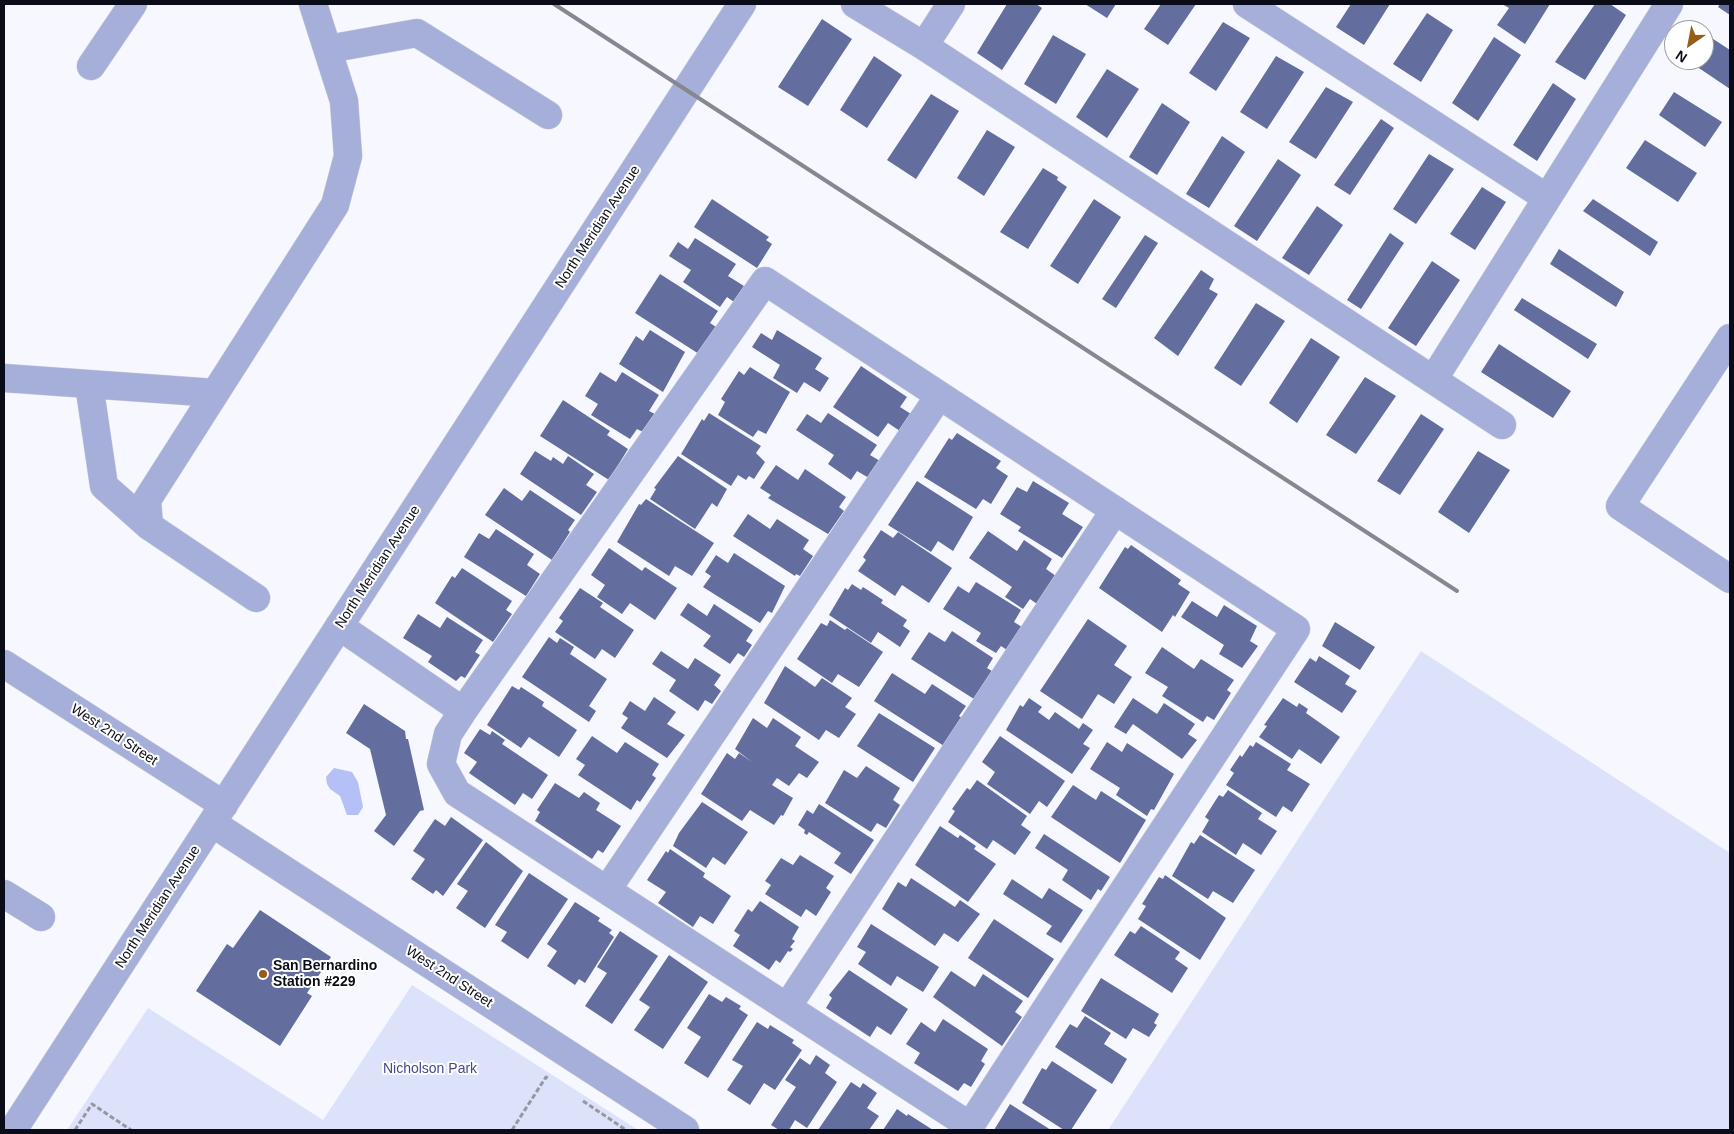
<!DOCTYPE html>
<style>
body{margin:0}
#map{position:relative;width:1734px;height:1134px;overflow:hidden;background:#f6f7ff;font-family:Helvetica,sans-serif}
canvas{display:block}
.frame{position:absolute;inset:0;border:5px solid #0a0c17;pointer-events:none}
.north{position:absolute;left:1664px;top:20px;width:50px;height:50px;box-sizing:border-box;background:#fff;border:1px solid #9d9ea2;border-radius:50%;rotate:213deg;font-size:14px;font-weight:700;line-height:20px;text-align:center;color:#0a0c17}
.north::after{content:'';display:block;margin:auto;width:18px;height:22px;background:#965d19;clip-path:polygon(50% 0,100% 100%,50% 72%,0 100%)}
</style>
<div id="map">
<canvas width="1734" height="1134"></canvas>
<div class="frame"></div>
<div class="north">N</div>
</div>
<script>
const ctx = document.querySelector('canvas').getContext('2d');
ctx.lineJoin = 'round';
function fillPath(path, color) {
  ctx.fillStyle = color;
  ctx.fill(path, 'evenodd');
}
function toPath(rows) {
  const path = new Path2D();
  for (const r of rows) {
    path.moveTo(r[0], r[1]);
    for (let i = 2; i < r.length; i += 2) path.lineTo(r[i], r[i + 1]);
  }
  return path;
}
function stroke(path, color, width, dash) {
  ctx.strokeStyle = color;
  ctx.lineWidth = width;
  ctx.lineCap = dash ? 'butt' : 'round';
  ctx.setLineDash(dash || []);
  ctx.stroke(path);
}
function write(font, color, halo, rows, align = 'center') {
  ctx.font = font + ' Helvetica,sans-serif';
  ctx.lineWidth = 4;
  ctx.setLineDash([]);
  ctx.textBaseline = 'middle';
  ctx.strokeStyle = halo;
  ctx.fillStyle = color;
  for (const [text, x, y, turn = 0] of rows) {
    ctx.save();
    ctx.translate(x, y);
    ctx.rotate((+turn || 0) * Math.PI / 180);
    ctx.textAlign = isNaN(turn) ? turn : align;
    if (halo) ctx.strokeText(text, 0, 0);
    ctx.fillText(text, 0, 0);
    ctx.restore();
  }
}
fillPath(toPath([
 [1421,651,1730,853,1730,1130,1108,1130],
 [412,985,638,1130,67,1130,148,1008,323,1120]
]), '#dce2f9');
fillPath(toPath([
 [334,768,352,772,358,782,363,807,358,815,347,815,340,796,330,789,327,784,326,777]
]), '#b5c0f7');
fillPath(toPath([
 [1007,4,1036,4,1042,8,1002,70,977,53],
 [1085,4,1116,4,1107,18],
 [1161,4,1196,4,1168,45,1144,29],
 [1351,4,1390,4,1364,45,1336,27],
 [1502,4,1550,4,1525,44,1497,25,1509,8],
 [1595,4,1610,4,1626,15,1585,80,1555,62],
 [1720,4,1730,4,1730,15,1718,7],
 [1427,13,1453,30,1421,82,1393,64],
 [822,19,852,39,808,106,778,87],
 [1223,22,1250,38,1216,91,1189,73],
 [1704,33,1730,50,1730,89,1687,60,1704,60],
 [1053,35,1086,54,1056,104,1024,84],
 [1494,37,1521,55,1478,121,1452,103],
 [874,56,902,75,867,128,840,110],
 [1276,56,1304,72,1267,129,1240,112],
 [1107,69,1139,89,1107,138,1076,117],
 [1553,83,1576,99,1537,161,1513,145],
 [1326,87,1353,102,1316,159,1289,142],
 [1674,92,1722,122,1705,147,1659,115],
 [931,94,959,111,916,179,887,160],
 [1162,103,1190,122,1157,175,1129,157],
 [1381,119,1394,128,1350,195,1334,185],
 [987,130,1015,147,984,196,957,178],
 [1222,136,1245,152,1209,208,1186,194],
 [1645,140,1697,173,1678,202,1626,168],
 [1429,154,1454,169,1416,224,1393,209],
 [1278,159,1301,175,1257,241,1234,226],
 [1043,168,1058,177,1057,180,1067,187,1028,249,1000,232],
 [1482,187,1506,202,1475,250,1450,234],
 [712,199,769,237,766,240,772,244,757,268,694,227],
 [1094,199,1121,217,1078,284,1050,266],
 [1593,199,1658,242,1650,256,1583,211],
 [1317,206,1343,225,1309,275,1282,258],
 [1390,233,1404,243,1361,309,1347,300],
 [1145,235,1158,243,1116,308,1102,299],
 [695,238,736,264,728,276,744,286,734,302,727,297,720,307,683,282,691,270,669,256,678,242,688,249],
 [1559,249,1624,292,1616,307,1550,264],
 [1432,261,1460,280,1416,346,1388,328],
 [1201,270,1214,279,1209,289,1218,294,1178,356,1154,338],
 [660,274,718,311,710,323,716,327,699,354,635,313],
 [1522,298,1597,344,1588,359,1514,310],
 [1256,303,1285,321,1241,386,1214,368],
 [650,330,685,352,663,392,619,364,636,336,643,341],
 [777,330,822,358,815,369,829,378,820,392,804,382,797,393,773,378,780,365,752,347,761,333,772,340],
 [1311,338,1340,357,1297,423,1269,403],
 [1499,344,1571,391,1553,418,1481,372],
 [861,366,907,397,900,407,911,414,900,431,888,423,878,437,833,407],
 [750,367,790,392,766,434,758,430,753,437,718,415,725,402,721,399,739,371,744,375],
 [600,372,616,382,622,372,659,395,649,411,655,414,643,432,637,429,630,439,591,415,598,404,585,396],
 [1365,377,1396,396,1356,454,1326,435],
 [563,400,610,431,607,435,628,449,609,480,540,436],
 [709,413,761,446,756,453,765,462,754,479,749,476,746,480,738,475,731,486,681,454,702,419,704,421],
 [828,413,877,445,870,455,880,461,869,478,857,471,851,480,828,464,834,455,796,430,807,414,821,423],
 [1421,414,1444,429,1400,495,1377,481],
 [957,433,1001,461,996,468,1008,476,991,504,983,499,976,509,924,477,949,438,952,440],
 [535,451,551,461,553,457,563,464,568,456,594,474,586,485,597,492,581,515,520,474],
 [1478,451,1510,470,1469,533,1438,512],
 [678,456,727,489,717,507,712,503,695,529,650,499,656,489,654,488],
 [776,465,798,480,805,469,846,497,839,507,844,511,828,534,768,498,771,495,760,488],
 [917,481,973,517,953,551,938,541,931,552,888,525],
 [1033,481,1069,503,1062,514,1083,527,1062,558,1018,531,1021,527,1000,514,1017,487,1027,492],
 [504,488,522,501,530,490,575,520,568,530,570,532,552,560,485,515],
 [646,499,714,543,692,576,675,566,669,576,617,542,639,504,641,505],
 [748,514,770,529,777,519,809,540,803,549,813,556,800,576,796,574,795,576,733,536],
 [496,529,534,554,527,565,540,574,526,596,464,557,479,533,489,539],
 [881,530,893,538,898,532,952,568,929,603,902,585,895,596,858,571,866,560,863,557],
 [988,531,1017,551,1024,540,1052,559,1046,569,1056,576,1037,604,1030,599,1023,609,1005,597,1012,587,969,558],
 [1131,545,1181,580,1178,584,1190,592,1175,617,1173,615,1162,632,1099,588,1125,547,1128,549],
 [609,548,642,571,645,567,677,588,655,620,630,603,622,614,597,597,605,585,591,575],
 [734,553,785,586,772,613,768,611,760,623,703,587,711,576,705,572,716,555,728,563],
 [462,568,512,601,506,610,512,614,493,642,435,603,452,576,455,578],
 [976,582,1021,610,1014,622,1022,627,1007,650,1001,646,996,653,976,641,981,633,943,609,958,586,969,593],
 [852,584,861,590,863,587,883,600,881,603,907,620,903,626,910,631,900,647,878,632,871,643,829,615,845,588,848,590],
 [580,588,603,603,600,607,634,630,615,658,602,649,595,659,555,632,563,621,559,618],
 [1192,601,1217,617,1224,605,1257,626,1250,641,1258,646,1242,668,1219,654,1224,645,1181,617],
 [688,603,707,616,714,604,753,630,746,641,752,645,744,657,738,653,730,664,703,646,711,636,680,615],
 [418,614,440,628,447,617,483,640,475,652,480,655,465,678,461,676,456,681,428,662,432,656,403,638],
 [1088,619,1127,646,1114,665,1132,677,1114,704,1098,694,1082,719,1040,691],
 [830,620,845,630,847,628,883,652,859,687,838,674,832,683,797,659,821,623,827,626],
 [1335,622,1375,647,1360,670,1322,646],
 [952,631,993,658,987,668,992,671,974,699,911,659,929,632,945,642],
 [549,637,557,643,560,638,574,647,570,654,607,679,589,706,596,711,589,722,522,677],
 [1162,647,1194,669,1201,659,1234,680,1227,690,1231,693,1214,720,1207,716,1203,722,1162,696,1168,687,1145,673],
 [661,651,688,669,695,658,721,675,714,685,721,691,712,704,705,700,698,711,669,691,676,680,652,664],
 [1319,656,1350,676,1345,684,1357,691,1342,713,1294,682,1310,658,1316,662],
 [785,666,815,687,822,678,852,698,845,707,856,714,839,738,826,730,819,740,764,703],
 [892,673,925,694,932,684,966,706,959,716,962,718,944,746,874,701],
 [512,686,519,690,521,687,544,702,542,706,577,730,559,757,529,737,521,748,487,725],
 [654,697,676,712,667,724,685,735,667,758,621,728,628,718,622,714,630,701,645,711],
 [1029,698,1042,707,1038,712,1049,720,1055,712,1079,729,1083,723,1093,730,1083,744,1090,748,1072,774,1006,730,1020,705,1023,707],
 [1133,698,1157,714,1164,703,1195,724,1188,734,1197,740,1182,759,1133,724,1126,734,1114,727],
 [1283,698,1297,707,1299,703,1308,709,1306,713,1340,737,1321,764,1299,749,1292,759,1259,737,1267,726,1264,725],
 [364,704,405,731,406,739,408,739,424,810,420,811,394,846,374,831,386,815,370,749,346,733],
 [879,713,935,748,913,782,857,746],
 [753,718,767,728,773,718,801,737,795,746,819,762,807,778,799,773,789,786,777,778,772,785,793,798,783,816,781,815,774,825,750,810,742,821,701,794,727,753,735,759,739,753,752,762,735,749],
 [480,729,490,735,492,731,505,740,502,744,548,775,532,799,523,793,515,805,469,773,477,762,464,753],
 [592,736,617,753,625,742,659,764,652,775,656,778,640,802,637,800,631,810,578,775,585,765,576,759],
 [1000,736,1065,781,1047,807,1039,801,1030,814,987,784,995,772,982,762],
 [1107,742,1122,752,1127,743,1174,774,1154,810,1151,809,1147,816,1116,795,1120,788,1090,769],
 [1256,742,1291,764,1287,770,1310,784,1292,812,1283,806,1276,817,1226,785,1234,773,1230,770,1240,755,1242,757,1250,745,1253,747],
 [866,766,900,788,893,800,900,805,886,828,877,823,871,832,825,803,844,770,857,778],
 [977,780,1027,816,1021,825,1031,832,1015,855,993,840,987,849,948,822,955,811,952,809,967,788,970,790],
 [555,783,579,798,584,792,600,803,596,810,621,826,603,853,598,850,592,859,535,821,540,812,537,810],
 [1073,785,1096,800,1101,791,1146,820,1120,863,1051,817],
 [1228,790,1262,813,1258,819,1277,831,1261,855,1243,843,1236,855,1202,832,1209,820,1205,817,1219,795,1223,797],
 [702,802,748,832,725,865,713,857,706,868,673,846,679,833],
 [819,804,874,840,851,874,834,863,841,853,809,832,807,835,804,833,805,830,798,825,807,810,813,814],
 [451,817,483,840,443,896,436,890,433,894,411,879,425,859,413,851,435,819,445,826],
 [940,826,958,838,960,835,976,846,974,849,996,864,968,902,915,865],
 [1044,834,1110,877,1101,891,1098,889,1091,900,1062,880,1068,870,1035,848],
 [1200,835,1255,870,1233,903,1213,891,1208,899,1172,876,1191,842,1194,844],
 [486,842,523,871,485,928,456,908,468,891,457,884],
 [670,849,705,873,703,877,731,896,713,924,700,916,693,927,658,903,666,892,647,880,666,851,668,853],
 [800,855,834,876,826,888,831,892,816,916,806,909,801,917,765,894,771,885,765,881,781,858,793,865],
 [529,873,568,899,528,959,501,941,507,932,495,925],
 [1165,875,1226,918,1200,960,1138,919,1146,906,1142,904,1159,877,1163,879],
 [911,878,955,907,960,900,980,914,958,942,944,933,935,946,882,909,898,882,906,887],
 [1012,879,1042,899,1049,888,1083,910,1061,943,1046,934,1052,926,1003,894],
 [760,901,799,927,792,939,795,941,790,947,793,949,790,952,788,951,780,963,776,960,769,970,733,946,740,935,734,931,748,909,752,912],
 [575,902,600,918,598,921,612,930,609,933,614,937,585,983,579,979,575,985,547,966,557,951,547,944],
 [260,910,331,957,307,993,312,996,280,1046,196,991,227,944,233,948],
 [994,919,1054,959,1028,998,968,958],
 [871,924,939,967,923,992,897,976,891,986,858,964,866,952,857,947],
 [1141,926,1180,952,1175,959,1188,968,1172,993,1114,955,1130,931,1135,934],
 [620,931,658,956,612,1024,585,1006,607,973,597,967],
 [669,955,708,982,663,1049,634,1030,650,1007,639,1000],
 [849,970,908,1009,891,1035,877,1026,870,1037,826,1008,832,998,829,995],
 [951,971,975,987,983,974,1023,1001,1015,1012,1022,1017,1002,1046,933,997],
 [1101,978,1159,1014,1154,1023,1157,1025,1149,1037,1133,1028,1126,1039,1081,1011],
 [709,994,722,1002,726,997,741,1006,739,1009,748,1015,708,1078,684,1063,701,1037,687,1028],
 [1085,1016,1111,1033,1104,1044,1127,1059,1112,1084,1055,1047,1070,1024,1077,1028],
 [943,1019,988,1049,981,1061,985,1064,971,1087,964,1083,958,1091,914,1063,920,1053,906,1044,921,1022,935,1032],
 [757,1022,768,1029,770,1025,794,1040,792,1043,802,1050,775,1090,764,1083,750,1105,727,1090,743,1066,732,1060],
 [816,1055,830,1065,825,1073,837,1082,807,1128,795,1120,789,1130,779,1130,771,1125,796,1087,785,1080,800,1058,810,1065],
 [1052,1061,1097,1090,1071,1130,1064,1130,1022,1103,1042,1068,1046,1070],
 [851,1082,860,1088,863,1083,877,1093,867,1108,879,1116,869,1130,818,1130],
 [1010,1104,1051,1130,994,1130],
 [897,1109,907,1116,908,1114,933,1130,883,1130]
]), '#636d9e');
const minor = toPath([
 [855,4,924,46,1502,425],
 [1247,4,1547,198],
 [924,46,951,4],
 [328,49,417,33,548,115],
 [91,66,133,4],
 [1730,338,1620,506,1730,579],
 [4,378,215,393],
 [1433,380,1669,4],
 [89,384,104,486,149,526],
 [256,598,149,526,147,500,335,205,348,156,344,101,313,4],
 [339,626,463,711],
 [4,664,224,805],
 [212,823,685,1130],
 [607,890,939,396],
 [4,894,41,917],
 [787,1007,1115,510],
 [13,1130,742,4],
 [967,1130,970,1126,1064,981,1296,629,765,281,463,711,448,734,441,764,457,793,970,1126]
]);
stroke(minor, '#d0d1da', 29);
stroke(toPath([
 [583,1101,626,1130],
 [75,1130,92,1104,131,1130],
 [512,1130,546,1077,549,1079]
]), '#9697a0', 3, [5, 2.5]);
stroke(minor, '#a6afda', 28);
stroke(toPath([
 [554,4,1457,591]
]), '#868791', 4);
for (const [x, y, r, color] of [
 [263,974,5,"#965d19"]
]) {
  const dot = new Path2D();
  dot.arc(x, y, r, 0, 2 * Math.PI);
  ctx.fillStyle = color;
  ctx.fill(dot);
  stroke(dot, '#fff', 2);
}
write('14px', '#0a0c17', '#fff', [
 ["North Meridian Avenue",598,227,-57],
 ["North Meridian Avenue",378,567,-57],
 ["West 2nd Street",114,735,33],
 ["North Meridian Avenue",158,907,-57],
 ["West 2nd Street",449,977,33]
]);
write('bold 14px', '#0a0c17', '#fff', [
 ["San Bernardino",273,966],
 ["Station #229",273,982]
], 'left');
write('14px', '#414a8c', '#fff', [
 ["Nicholson Park",430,1069]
]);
</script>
